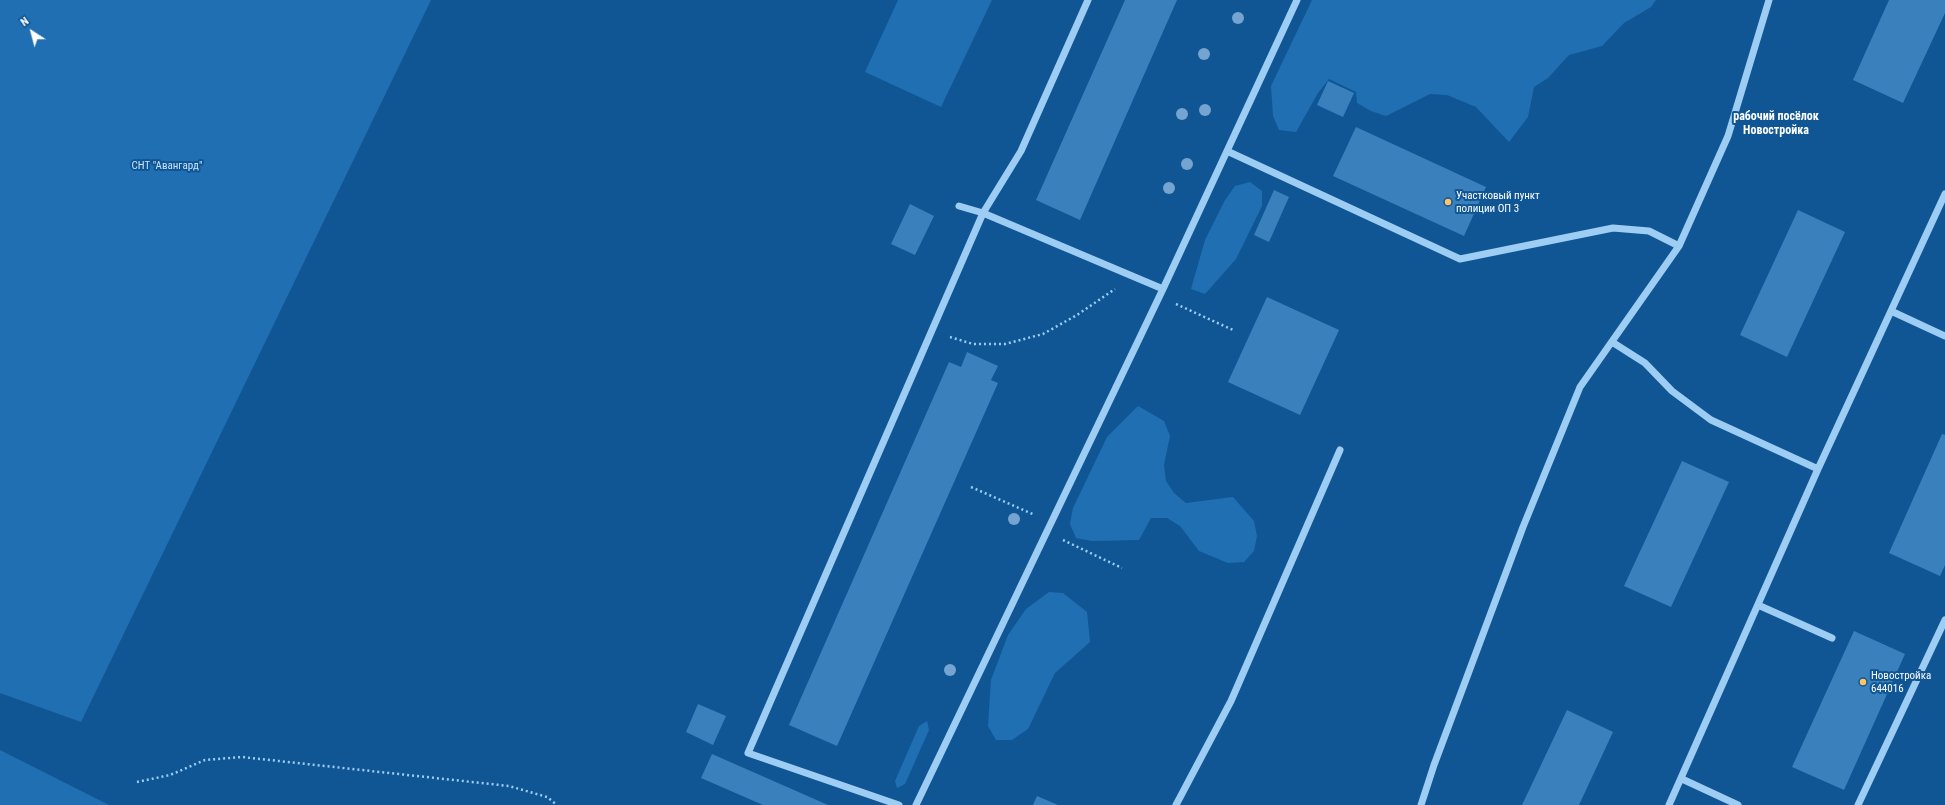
<!DOCTYPE html>
<meta charset="utf-8">
<style>
body{margin:0}
#map{position:relative;width:1945px;height:805px;overflow:hidden;background:#105695;font-family:"Roboto Condensed",sans-serif}
canvas{display:block}
.north{position:absolute;left:12px;top:12px;width:40px;height:40px;-webkit-text-stroke:3px #105695;paint-order:stroke;rotate:324deg;font-size:11px;font-weight:700;line-height:16px;text-align:center;color:#fff}
.north::after{content:'';display:block;margin:auto;width:14px;height:18px;background:#fff;clip-path:polygon(50% 0,100% 100%,50% 72%,0 100%)}
</style>
<div id="map">
<canvas width="1945" height="805"></canvas>
<div class="north">N</div>
</div>
<script>
const ctx = document.querySelector('canvas').getContext('2d');
ctx.lineJoin = 'round';
function fillPath(path, color) {
  ctx.fillStyle = color;
  ctx.fill(path, 'evenodd');
}
function toPath(rows) {
  const path = new Path2D();
  for (const r of rows) {
    path.moveTo(r[0], r[1]);
    for (let i = 2; i < r.length; i += 2) path.lineTo(r[i], r[i + 1]);
  }
  return path;
}
function stroke(path, color, width, dash) {
  ctx.strokeStyle = color;
  ctx.lineWidth = width;
  ctx.lineCap = dash ? 'butt' : 'round';
  ctx.setLineDash(dash || []);
  ctx.stroke(path);
}
function write(font, color, halo, rows, align = 'center') {
  ctx.font = font + ' "Roboto Condensed",sans-serif';
  ctx.lineWidth = 4;
  ctx.setLineDash([]);
  ctx.textBaseline = 'middle';
  ctx.strokeStyle = halo;
  ctx.fillStyle = color;
  for (const [text, x, y, turn = 0] of rows) {
    ctx.save();
    ctx.translate(x, y);
    ctx.rotate((+turn || 0) * Math.PI / 180);
    ctx.textAlign = isNaN(turn) ? turn : align;
    if (halo) ctx.strokeText(text, 0, 0);
    ctx.fillText(text, 0, 0);
    ctx.restore();
  }
}
fillPath(toPath([
 [0,0,431,0,81,722,0,693],
 [898,0,992,0,941,107,865,72],
 [1312,0,1656,0,1651,7,1624,23,1602,46,1569,55,1548,78,1534,87,1528,117,1509,142,1476,107,1447,95,1430,94,1386,116,1371,111,1357,103,1356,92,1329,79,1318,93,1296,132,1279,130,1273,116,1271,86],
 [1250,182,1262,191,1262,206,1236,259,1205,294,1191,289,1205,240,1225,200,1235,186],
 [1138,406,1164,421,1170,436,1164,465,1166,481,1174,493,1186,503,1233,497,1254,521,1257,536,1254,551,1244,562,1228,563,1199,551,1180,526,1167,518,1151,518,1139,540,1092,541,1076,538,1070,524,1073,508,1107,437],
 [1049,592,1063,593,1087,612,1090,642,1055,673,1028,729,1012,740,996,740,988,726,991,680,1008,635,1026,609],
 [927,721,929,730,905,784,897,788,895,781,919,726],
 [0,750,109,805,0,805]
]), '#1f6fb2');
fillPath(toPath([
 [1125,0,1177,0,1080,220,1036,200],
 [1889,0,1945,0,1945,13,1903,103,1853,80],
 [1328,81,1354,93,1343,117,1317,105],
 [1356,127,1486,187,1464,236,1333,176],
 [1274,190,1289,197,1269,242,1254,235],
 [910,204,934,216,915,255,891,244],
 [1798,210,1845,232,1787,357,1740,335],
 [1267,297,1339,330,1300,415,1228,382],
 [967,352,998,366,991,380,998,383,837,746,789,725,949,362,961,367],
 [1942,434,1945,435,1945,565,1940,576,1889,553],
 [1682,461,1729,482,1671,607,1624,586],
 [1854,631,1905,654,1844,790,1792,767],
 [698,704,726,716,713,745,686,732],
 [1567,710,1613,732,1579,805,1522,805],
 [712,754,828,805,763,805,701,778],
 [1037,796,1058,805,1033,805]
]), '#3980bd');
stroke(toPath([
 [1176,304,1233,330],
 [950,337,973,344,1005,344,1043,334,1077,315,1115,289],
 [971,487,1035,515],
 [1063,540,1122,568],
 [137,782,170,775,205,760,242,757,509,786,547,797,557,805]
]), '#9ecdf4', 2.5, [2, 3]);
stroke(toPath([
 [1227,151,1460,259,1613,228,1649,231,1679,246],
 [959,206,983,213,1163,289],
 [1891,311,1945,336],
 [1612,342,1645,363,1672,391,1711,420,1818,469],
 [1758,605,1832,638],
 [1682,779,1738,805],
 [899,805,748,753,983,213,1021,151,1088,0],
 [916,805,1163,289,1297,0],
 [1176,805,1231,701,1340,450],
 [1421,805,1434,765,1523,527,1580,387,1679,246,1728,136,1769,0],
 [1669,805,1818,469,1945,194],
 [1858,805,1945,620]
]), '#9ecdf4', 7);
ctx.fillStyle = '#74a4cf';
for (const [x, y] of [
 [1238,18],
 [1204,54],
 [1205,110],
 [1182,114],
 [1187,164],
 [1169,188],
 [1014,519],
 [950,670]
]) {
  ctx.beginPath();
  ctx.arc(x, y, 6, 0, 2 * Math.PI);
  ctx.fill();
}
for (const [x, y, r, color] of [
 [1448,202,4,"#ffc361"],
 [1863,682,4,"#ffc361"]
]) {
  const dot = new Path2D();
  dot.arc(x, y, r, 0, 2 * Math.PI);
  ctx.fillStyle = color;
  ctx.fill(dot);
  stroke(dot, '#105695', 1.5);
}
write('11px', '#c6e4fe', '#105695', [
 ["СНТ \"Авангард\"",167,166]
]);
write('11px', '#fff', '#105695', [
 ["Участковый пункт",1456,196],
 ["полиции ОП 3",1456,209],
 ["Новостройка",1871,676],
 ["644016",1871,689]
], 'left');
write('bold 12px', '#fff', '#105695', [
 ["рабочий посёлок",1776,117],
 ["Новостройка",1776,131]
]);
</script>
